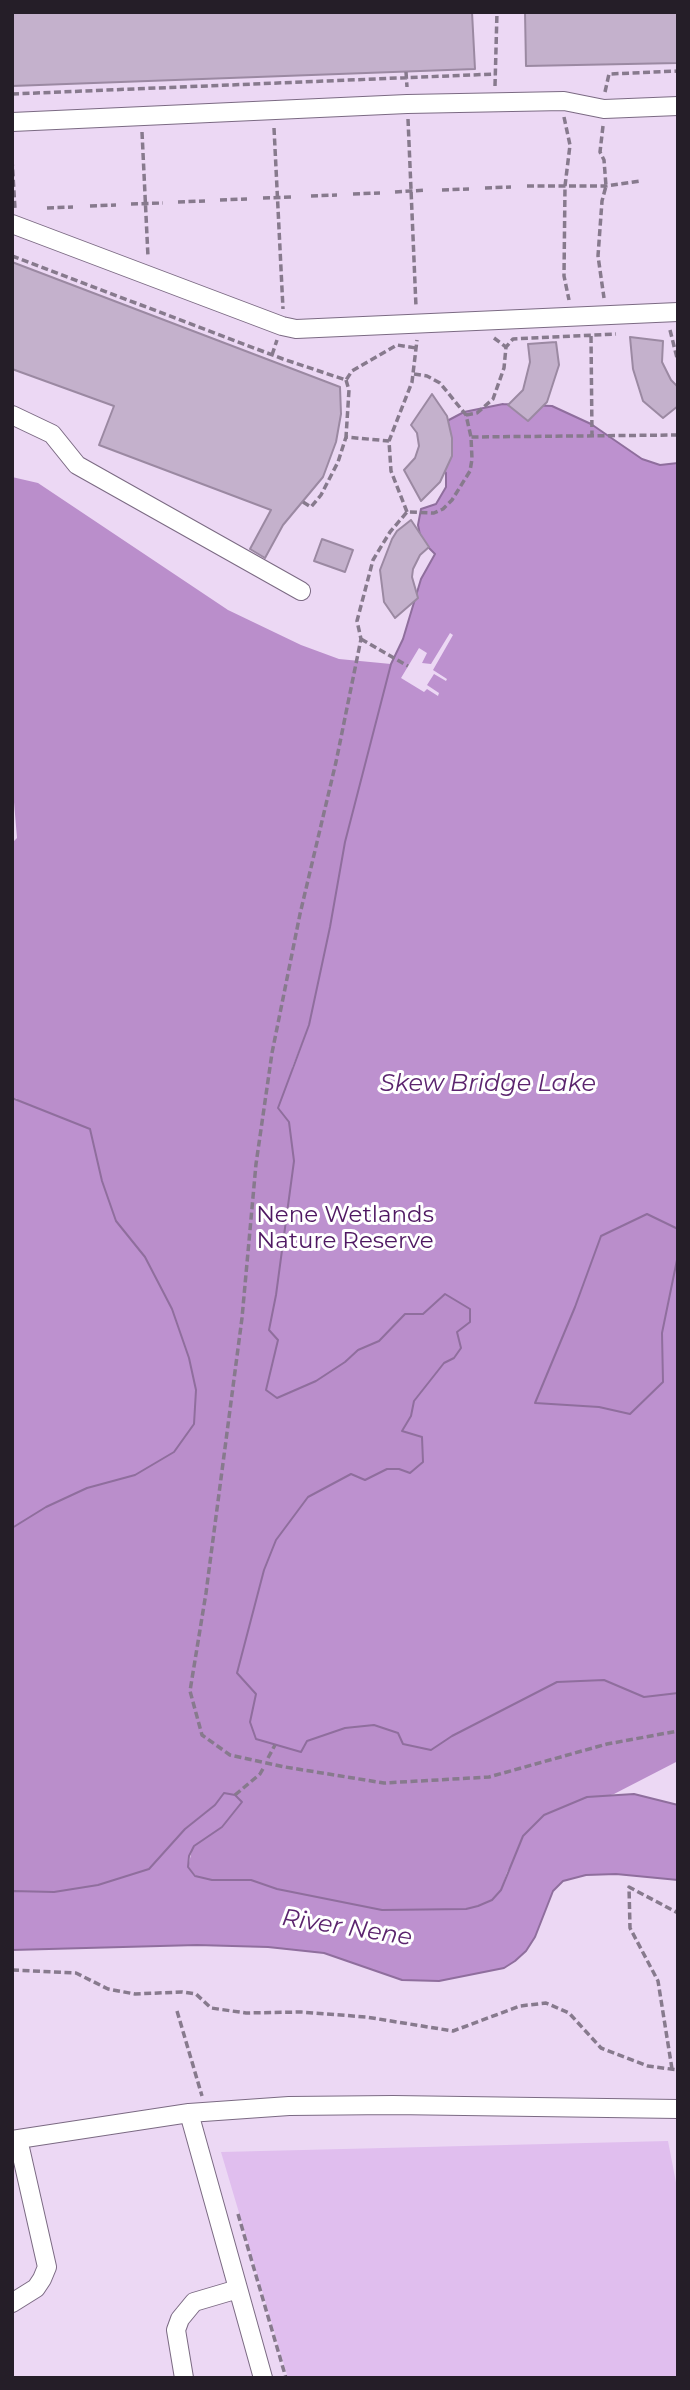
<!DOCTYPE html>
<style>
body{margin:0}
#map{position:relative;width:690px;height:2390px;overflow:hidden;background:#ecd8f4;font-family:Montserrat,sans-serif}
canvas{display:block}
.frame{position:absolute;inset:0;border:14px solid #251e28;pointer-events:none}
</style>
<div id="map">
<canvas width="690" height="2390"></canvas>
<div class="frame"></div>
</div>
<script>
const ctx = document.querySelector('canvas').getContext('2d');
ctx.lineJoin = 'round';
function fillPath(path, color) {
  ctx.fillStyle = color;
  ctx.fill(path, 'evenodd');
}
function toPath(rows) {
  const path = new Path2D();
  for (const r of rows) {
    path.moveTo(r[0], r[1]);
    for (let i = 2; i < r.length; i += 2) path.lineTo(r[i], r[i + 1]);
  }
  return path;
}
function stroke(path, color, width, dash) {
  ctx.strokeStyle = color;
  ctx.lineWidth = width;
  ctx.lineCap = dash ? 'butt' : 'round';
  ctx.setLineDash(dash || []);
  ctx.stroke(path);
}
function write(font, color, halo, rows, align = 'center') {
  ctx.font = font + ' Montserrat,sans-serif';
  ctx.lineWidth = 6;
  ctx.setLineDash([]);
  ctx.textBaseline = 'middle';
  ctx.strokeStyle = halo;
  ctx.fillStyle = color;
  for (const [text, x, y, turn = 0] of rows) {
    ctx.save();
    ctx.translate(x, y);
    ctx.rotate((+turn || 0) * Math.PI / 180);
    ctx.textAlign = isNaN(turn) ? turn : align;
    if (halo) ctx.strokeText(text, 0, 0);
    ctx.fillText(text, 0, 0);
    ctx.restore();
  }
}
fillPath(toPath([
 [668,2141,678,2193,678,2378,288,2378,221,2152]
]), '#e0beee');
fillPath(toPath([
 [12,477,38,483,228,610,301,645,339,659,391,664,345,842,330,927,309,1025,292,1068,289,1122,294,1161,276,1295,269,1330,278,1340,266,1390,345,1362,358,1350,379,1341,405,1314,423,1313,445,1294,470,1309,470,1322,461,1348,454,1358,444,1364,414,1401,411,1416,403,1431,422,1437,424,1462,410,1473,399,1469,387,1469,365,1480,351,1474,308,1497,264,1570,237,1673,256,1694,250,1722,301,1752,307,1741,345,1728,374,1725,398,1733,431,1750,452,1736,557,1682,604,1680,644,1697,678,1693,678,1761,614,1794,544,1815,507,1872,501,1890,492,1900,479,1906,466,1909,382,1910,277,1889,251,1880,212,1880,196,1876,188,1867,193,1846,222,1827,215,1805,186,1828,149,1869,98,1885,54,1892,12,1891,12,1528,46,1507,87,1488,135,1475,145,1257,116,1221,102,1181,16,1098,12,1098,12,843,17,838,12,778],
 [647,1214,678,1229,678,1255,662,1333,663,1382,630,1415,599,1407,534,1403,575,1307,601,1236]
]), '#ba8ecb');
const water = toPath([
 [503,404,552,406,591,424,642,459,660,465,678,463,678,1229,647,1214,601,1236,575,1307,535,1403,599,1407,630,1414,663,1382,662,1333,678,1255,678,1693,644,1697,604,1680,557,1682,452,1736,431,1750,403,1744,398,1733,374,1725,345,1728,307,1741,301,1752,256,1739,250,1722,256,1694,237,1673,264,1570,276,1540,308,1497,351,1474,365,1480,387,1469,399,1469,410,1473,423,1462,422,1437,402,1431,411,1416,414,1401,444,1363,454,1358,461,1348,457,1332,470,1322,470,1309,445,1294,423,1314,405,1314,379,1341,358,1350,345,1362,316,1381,277,1398,266,1390,278,1340,269,1330,276,1295,294,1161,289,1122,278,1108,309,1025,330,927,345,842,391,664,403,639,421,579,435,554,421,540,418,525,421,509,436,504,446,487,446,473,433,459,428,431,464,412,503,404],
 [12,1098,90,1129,102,1181,116,1221,145,1257,172,1309,189,1358,196,1390,194,1424,174,1452,135,1475,87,1488,46,1507,12,1528,12,1098],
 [224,1793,235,1795,242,1802,222,1827,194,1846,189,1856,188,1867,195,1876,212,1880,251,1880,277,1889,382,1910,466,1909,478,1906,492,1900,501,1890,523,1836,544,1815,587,1797,634,1794,678,1805,678,1880,616,1874,586,1875,563,1881,553,1891,535,1937,526,1951,515,1961,504,1968,439,1981,402,1980,324,1953,268,1947,197,1945,12,1950,12,1891,54,1892,98,1885,149,1869,185,1829,215,1805,224,1793]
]);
fillPath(water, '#bd91cf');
stroke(water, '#8f6e9d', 2);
fillPath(toPath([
 [450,633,453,635,433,670,447,679,446,681,434,674,427,685,439,693,438,696,427,689,424,692,401,678,419,648,427,653,422,663,431,664]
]), '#ecd8f4');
const building = toPath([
 [12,12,472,12,475,69,12,86,12,12],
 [525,12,678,12,678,63,526,66,525,12],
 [12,262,340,387,341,414,336,442,323,477,283,525,265,558,250,549,271,510,99,445,114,406,12,369,12,262],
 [630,337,663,341,662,362,671,380,678,387,678,406,663,418,643,401,633,369,630,337],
 [556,342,559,365,547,402,528,421,508,405,523,390,530,362,528,344,556,342],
 [432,394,447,416,452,438,452,456,440,482,421,501,404,470,415,458,419,446,417,433,411,425,432,394],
 [411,520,429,547,420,555,413,569,412,577,418,598,395,618,384,602,380,570,392,539,397,531,411,520],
 [322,539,353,550,345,572,314,561,322,539]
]);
fillPath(building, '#c4b1cc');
stroke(building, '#9b89a2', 2);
const minor = toPath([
 [12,122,407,104,564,101,604,109,678,106],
 [12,224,282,326,296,329,678,312],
 [12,415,52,434,77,465,301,591],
 [189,2113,263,2378],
 [12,2140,189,2113,289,2106,393,2105,678,2109],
 [12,2303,36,2288,42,2279,47,2267,18,2139],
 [184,2378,176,2330,180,2319,194,2302,238,2289]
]);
stroke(minor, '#7b6a83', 20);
stroke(toPath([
 [406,72,407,87],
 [495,86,497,12],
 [605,92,609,74,678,71],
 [12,94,495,74],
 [564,117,570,145,565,186,564,276,569,300],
 [408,119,416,307],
 [603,126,600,152,604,160,606,186,602,201,598,256,604,298],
 [274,128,283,309],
 [142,132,148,257],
 [12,159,15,209],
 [527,186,606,186,640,181],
 [485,188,511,187],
 [442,190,469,189],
 [395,192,426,190],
 [353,194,380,193],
 [311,196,337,195],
 [263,198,294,197],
 [220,200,247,199],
 [178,202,205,201],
 [131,204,163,203],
 [90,206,116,205],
 [47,208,73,207],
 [12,256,283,359,346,380,352,371,397,345,416,348],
 [670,330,678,362],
 [591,336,592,435],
 [494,338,506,347],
 [272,355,277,340],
 [414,374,427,376,440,383,466,415,471,437],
 [346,380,349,390,346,437,389,441],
 [466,415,477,413,493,399,504,368,506,347,513,339,616,334],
 [678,435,471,437,472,459,470,471,452,500,443,509,434,513,407,512,390,532,373,560,357,621,361,639,336,762,300,914,272,1053,256,1164,242,1318,206,1593,190,1691,202,1735,230,1755,285,1767,384,1783,489,1777,607,1744,678,1731],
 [303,502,311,507,321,495,338,462,346,437],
 [407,512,391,471,389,441,412,382,417,340],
 [361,639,408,666],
 [268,1758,275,1745],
 [235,1795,260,1774,264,1767],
 [12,1970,76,1973,108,1989,135,1994,182,1992,196,1994,211,2008,246,2013,301,2012,366,2017,453,2031,520,2006,546,2003,569,2013,601,2048,648,2066,678,2070],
 [177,2011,202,2096],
 [672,2069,658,1981,630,1928,629,1887,678,1913],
 [238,2214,286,2378]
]), '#877a8d', 3.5, [7, 3.5]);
stroke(minor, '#fff', 18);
write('23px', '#4f1862', '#fff', [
 ["Nene Wetlands",345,1215],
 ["Nature Reserve",345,1241]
]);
write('italic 24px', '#5b246e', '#fff', [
 ["Skew Bridge Lake",488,1084],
 ["River Nene",347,1928,9]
]);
</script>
